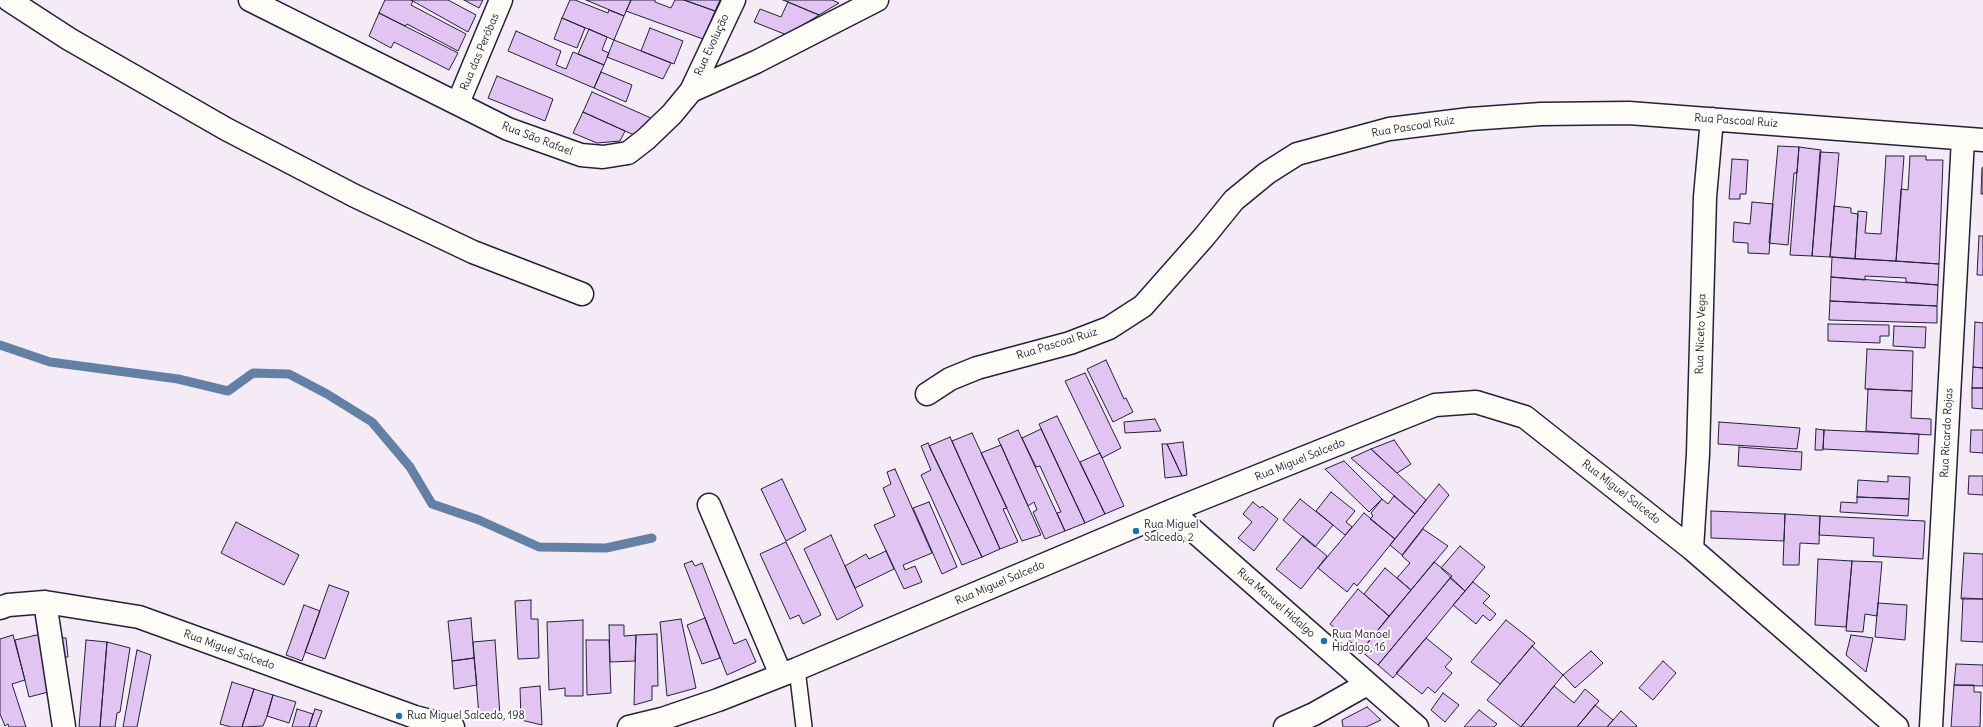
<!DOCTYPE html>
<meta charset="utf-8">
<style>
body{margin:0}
canvas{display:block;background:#f5ebf6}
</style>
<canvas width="1983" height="727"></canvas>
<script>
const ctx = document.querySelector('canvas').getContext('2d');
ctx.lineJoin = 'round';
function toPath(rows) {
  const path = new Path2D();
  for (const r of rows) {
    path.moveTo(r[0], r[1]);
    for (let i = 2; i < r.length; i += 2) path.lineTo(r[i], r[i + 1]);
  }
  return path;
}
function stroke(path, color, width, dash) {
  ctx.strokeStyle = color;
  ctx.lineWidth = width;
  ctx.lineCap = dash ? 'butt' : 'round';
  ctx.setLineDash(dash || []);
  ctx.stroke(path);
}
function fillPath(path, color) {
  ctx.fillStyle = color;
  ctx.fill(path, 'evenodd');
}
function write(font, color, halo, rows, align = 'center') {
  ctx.font = font + ' Delius,sans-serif';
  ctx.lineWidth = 4;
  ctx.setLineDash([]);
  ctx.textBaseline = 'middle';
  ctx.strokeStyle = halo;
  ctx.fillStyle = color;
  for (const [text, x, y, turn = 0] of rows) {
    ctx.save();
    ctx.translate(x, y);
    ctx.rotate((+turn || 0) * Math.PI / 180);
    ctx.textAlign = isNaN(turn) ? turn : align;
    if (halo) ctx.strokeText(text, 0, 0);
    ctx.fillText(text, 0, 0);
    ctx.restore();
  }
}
stroke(toPath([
 [0,345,50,362,178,379,228,391,253,373,289,374,327,394,372,422,410,467,432,504,479,520,539,547,606,548,652,538]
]), '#6480a5', 9);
const building = toPath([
 [385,0,411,0,413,1,411,5,466,34,458,51,407,24,405,26,379,13,385,0],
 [411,0,448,0,476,15,468,32,411,0],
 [464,0,483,0,479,8,464,0],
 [570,0,575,0,608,13,609,10,624,16,614,40,562,18,570,0],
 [586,0,631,0,624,16,586,0],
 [631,0,655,0,655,2,671,8,675,0,684,0,715,11,703,39,626,11,631,0],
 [684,0,720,0,715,11,684,0],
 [783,0,832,0,839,3,819,15,783,0],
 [788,2,819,15,787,35,754,22,760,9,781,17,788,2],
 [379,13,458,53,449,70,394,42,391,48,369,36,379,13],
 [562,18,585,28,577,48,554,39,562,18],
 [650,28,683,41,674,64,641,51,650,28],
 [589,29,607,37,602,50,609,53,604,65,578,54,589,29],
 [516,31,561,51,556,65,566,69,573,52,604,65,594,88,508,51,516,31],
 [614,40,671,63,663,79,607,57,614,40],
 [601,72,632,85,626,102,594,88,601,72],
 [497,76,553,99,545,121,488,98,497,76],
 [592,92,651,118,634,135,583,112,592,92],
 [583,112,625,131,620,141,597,143,573,133,583,112],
 [1778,146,1799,147,1797,173,1794,173,1788,245,1769,243,1778,146],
 [1799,147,1821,150,1812,256,1790,255,1799,147],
 [1820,152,1839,153,1830,257,1812,256,1820,152],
 [1886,156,1904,156,1896,261,1855,259,1858,211,1867,212,1865,233,1881,234,1886,156],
 [1910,156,1926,156,1926,160,1943,160,1939,264,1896,261,1901,189,1908,190,1910,156],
 [1732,159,1748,160,1746,194,1740,194,1740,199,1729,199,1732,159],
 [1983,167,1983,194,1981,194,1982,168,1983,167],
 [1752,202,1773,204,1769,254,1748,253,1748,243,1733,242,1734,222,1750,224,1752,202],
 [1834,206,1851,208,1851,213,1858,214,1855,259,1830,257,1834,206],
 [1979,236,1983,236,1983,275,1977,275,1979,236],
 [1832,257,1939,264,1938,285,1906,282,1906,278,1865,276,1865,280,1831,277,1832,257],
 [1831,277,1938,285,1937,306,1830,301,1831,277],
 [1830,301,1937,306,1937,323,1829,320,1830,301],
 [1975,322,1983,323,1983,368,1973,367,1975,322],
 [1828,324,1889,325,1889,336,1880,336,1880,343,1828,341,1828,324],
 [1894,326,1926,327,1925,348,1893,346,1894,326],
 [1867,349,1913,351,1912,391,1865,389,1867,349],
 [1106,360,1124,399,1126,398,1133,412,1113,422,1087,369,1106,360],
 [1973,367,1983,368,1983,388,1972,388,1973,367],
 [1085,373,1121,448,1102,458,1065,381,1085,373],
 [1972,388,1983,388,1983,409,1972,408,1972,388],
 [1868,389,1912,391,1911,418,1931,419,1931,435,1866,431,1868,389],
 [1057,416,1105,514,1085,523,1039,424,1057,416],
 [1155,419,1161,431,1125,433,1124,422,1155,419],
 [1719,422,1800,428,1797,449,1718,444,1719,422],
 [1041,429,1085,523,1065,531,1057,513,1061,512,1040,466,1036,467,1022,438,1041,429],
 [1816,429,1824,430,1823,450,1815,450,1816,429],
 [1018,430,1065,531,1045,539,1033,512,1037,510,1034,502,1028,506,998,439,1018,430],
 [1824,430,1919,434,1918,454,1823,449,1824,430],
 [1971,430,1983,430,1983,453,1970,452,1971,430],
 [972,433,1007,508,1003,509,1018,542,1000,549,952,441,972,433],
 [950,437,1000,549,982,557,929,446,950,437],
 [1394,440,1411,464,1397,473,1371,449,1394,440],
 [1183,442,1187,475,1182,476,1167,444,1183,442],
 [928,443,982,557,962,565,921,475,931,470,921,446,928,443],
 [1162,444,1167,444,1182,476,1165,478,1162,444],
 [1001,445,1028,506,1041,535,1022,541,981,453,1001,445],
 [1739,447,1802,452,1801,470,1738,466,1739,447],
 [1371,449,1426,500,1415,514,1351,458,1371,449],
 [1100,453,1124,506,1105,514,1080,462,1100,453],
 [1344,461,1382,499,1369,512,1325,469,1344,461],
 [895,469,932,553,903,565,905,570,915,566,922,582,904,589,874,525,895,516,883,488,891,484,887,472,895,469],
 [1888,476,1910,477,1909,499,1857,497,1858,480,1888,482,1888,476],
 [1969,476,1983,476,1983,495,1968,494,1969,476],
 [782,479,806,530,786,541,761,489,782,479],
 [1439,484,1449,495,1402,555,1390,545,1439,484],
 [1331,492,1355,511,1346,522,1352,527,1345,535,1316,511,1331,492],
 [1394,496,1415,514,1395,539,1370,519,1373,516,1371,513,1382,499,1388,504,1394,496],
 [1857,497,1909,499,1908,516,1840,512,1841,502,1857,503,1857,497],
 [1300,499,1333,525,1315,547,1283,520,1300,499],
 [929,502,957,567,942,574,913,508,929,502],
 [1253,502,1260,508,1262,506,1278,519,1254,551,1238,538,1252,522,1243,514,1253,502],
 [1711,511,1785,514,1784,541,1711,538,1711,511],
 [1364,513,1395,539,1357,586,1354,583,1347,592,1318,568,1364,513],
 [1785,514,1820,516,1819,544,1800,543,1799,565,1783,565,1785,514],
 [1820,516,1925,521,1923,559,1873,556,1874,538,1819,535,1820,516],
 [236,522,299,555,284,585,221,553,236,522],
 [1423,529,1448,546,1411,590,1397,578,1410,563,1402,556,1423,529],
 [831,535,863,606,837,620,804,549,831,535],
 [1303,536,1327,556,1301,589,1276,569,1303,536],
 [786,542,821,615,803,624,799,615,790,619,760,554,786,542],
 [1460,546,1485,567,1465,591,1441,568,1460,546],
 [886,551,894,569,855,588,845,566,866,554,869,559,886,551],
 [1964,553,1983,554,1983,599,1961,599,1964,553],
 [1818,559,1852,561,1846,627,1815,625,1818,559],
 [692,561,695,566,702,563,734,644,746,639,756,662,727,675,684,564,692,561],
 [1852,561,1882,562,1877,616,1865,614,1863,632,1846,631,1852,561],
 [1434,562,1452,576,1378,665,1361,651,1434,562],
 [1385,568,1411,590,1389,616,1364,594,1385,568],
 [1450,578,1465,591,1393,678,1378,665,1450,578],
 [1473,582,1490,596,1483,603,1496,614,1490,621,1483,615,1476,624,1453,605,1473,582],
 [329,585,349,592,325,659,305,652,329,585],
 [1358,589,1389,616,1361,651,1330,624,1358,589],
 [1963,598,1983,599,1983,642,1961,641,1963,598],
 [531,600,531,619,538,619,539,658,518,659,515,601,531,600],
 [1878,603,1907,605,1905,640,1875,637,1878,603],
 [304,605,320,611,302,661,286,655,304,605],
 [471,618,474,658,452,661,448,621,471,618],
 [705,618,720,658,702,664,687,625,705,618],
 [681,619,696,688,667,696,660,622,681,619],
 [583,620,583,696,565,696,565,688,549,690,547,622,583,620],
 [1506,620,1535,643,1500,684,1471,662,1506,620],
 [609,625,624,625,624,636,636,635,635,661,610,662,609,625],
 [41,634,56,690,29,697,15,640,41,634],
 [657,634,658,686,652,686,652,700,634,705,636,635,657,634],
 [13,635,25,680,12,684,26,727,9,727,8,724,5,726,0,714,0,639,13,635],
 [1851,635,1873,638,1866,672,1846,655,1851,635],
 [56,637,66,638,68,657,58,658,56,637],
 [1426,638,1452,659,1445,667,1452,673,1435,693,1428,687,1422,694,1396,673,1426,638],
 [86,640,107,642,100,727,79,727,86,640],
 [495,640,500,716,479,716,473,642,495,640],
 [586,640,609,640,611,693,587,695,586,640],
 [107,642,130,648,120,712,117,713,115,727,100,727,107,642],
 [1532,646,1563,675,1521,727,1487,700,1532,646],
 [137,650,151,655,137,727,123,727,137,650],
 [1591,651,1603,663,1575,688,1563,675,1591,651],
 [474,658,477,685,454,689,452,661,474,658],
 [1663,661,1676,673,1653,700,1639,688,1663,661],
 [1956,664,1983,665,1983,686,1954,685,1956,664],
 [232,682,254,689,242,727,231,727,220,724,232,682],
 [1954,685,1974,685,1974,692,1981,692,1980,727,1951,727,1954,685],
 [540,686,542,725,521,720,520,688,540,686],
 [1554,686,1574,703,1585,689,1599,701,1577,727,1521,727,1554,686],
 [254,689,273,695,267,716,263,726,242,727,254,689],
 [1443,693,1459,705,1445,722,1431,710,1443,693],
 [273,695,296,702,289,723,267,716,273,695],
 [1595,705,1613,720,1607,727,1577,727,1595,705],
 [1367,707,1381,720,1366,727,1343,727,1342,720,1367,707],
 [297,709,313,714,309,727,292,727,297,709],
 [315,709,322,711,316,727,309,727,315,709],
 [1479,710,1497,724,1494,727,1464,727,1479,710],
 [1621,711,1637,726,1636,727,1607,727,1621,711]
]);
fillPath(building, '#e1c4f2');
stroke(building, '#22223b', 1);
const service = toPath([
 [797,669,804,727]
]);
const minor = toPath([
 [9,0,69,39,226,129,355,196,473,252,582,294],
 [250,0,508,129,581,155,603,157,628,153,646,139,672,114,691,91,756,62,877,0],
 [691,91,734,0],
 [458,103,501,0],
 [927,394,950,379,977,368,1070,343,1109,328,1143,306,1204,237,1234,200,1267,173,1297,154,1389,129,1470,119,1541,114,1629,113,1983,140],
 [709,505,781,675],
 [1171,511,1417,727],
 [1692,549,1698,454,1705,197,1712,119],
 [45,602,64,727],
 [0,608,8,605,45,602,139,617,415,717,453,727],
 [629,727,662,719,718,700,797,669,1171,511,1435,405,1476,402,1525,417,1692,549,1897,727],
 [1285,727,1314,714,1367,684],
 [1931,727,1963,139]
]);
stroke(service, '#22223b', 18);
stroke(minor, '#22223b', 25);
stroke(service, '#fdfcf7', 15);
stroke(minor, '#fdfcf7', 22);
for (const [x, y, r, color] of [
 [1136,531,4,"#1f6fb2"],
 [1324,641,4,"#1f6fb2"],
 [399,716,4,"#1f6fb2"]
]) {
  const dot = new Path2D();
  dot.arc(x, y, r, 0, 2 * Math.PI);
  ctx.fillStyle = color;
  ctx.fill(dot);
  stroke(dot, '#fdfcf7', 1.5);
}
write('11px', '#22223b', '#fdfcf7', [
 ["Rua Evolução",712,45,-65],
 ["Rua das Peróbas",480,52,-67],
 ["Rua Pascoal Ruiz",1736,121,4],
 ["Rua Pascoal Ruiz",1413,127,-9],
 ["Rua São Rafael",537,139,21],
 ["Rua Niceto Vega",1701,334,-88],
 ["Rua Pascoal Ruiz",1057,344,-17],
 ["Rua Ricardo Rojas",1947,433,-87],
 ["Rua Miguel Salcedo",1300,460,-22],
 ["Rua Miguel Salcedo",1621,492,38],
 ["Rua Miguel Salcedo",1000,583,-23],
 ["Rua Manuel Hidalgo",1276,603,41],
 ["Rua Miguel Salcedo",229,650,20]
]);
write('11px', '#22223b', '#fdfcf7', [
 ["Rua Miguel",1144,525],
 ["Salcedo, 2",1144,538],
 ["Rua Manoel",1332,635],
 ["Hidalgo, 16",1332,648],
 ["Rua Miguel Salcedo, 198",407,716]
], 'left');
</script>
